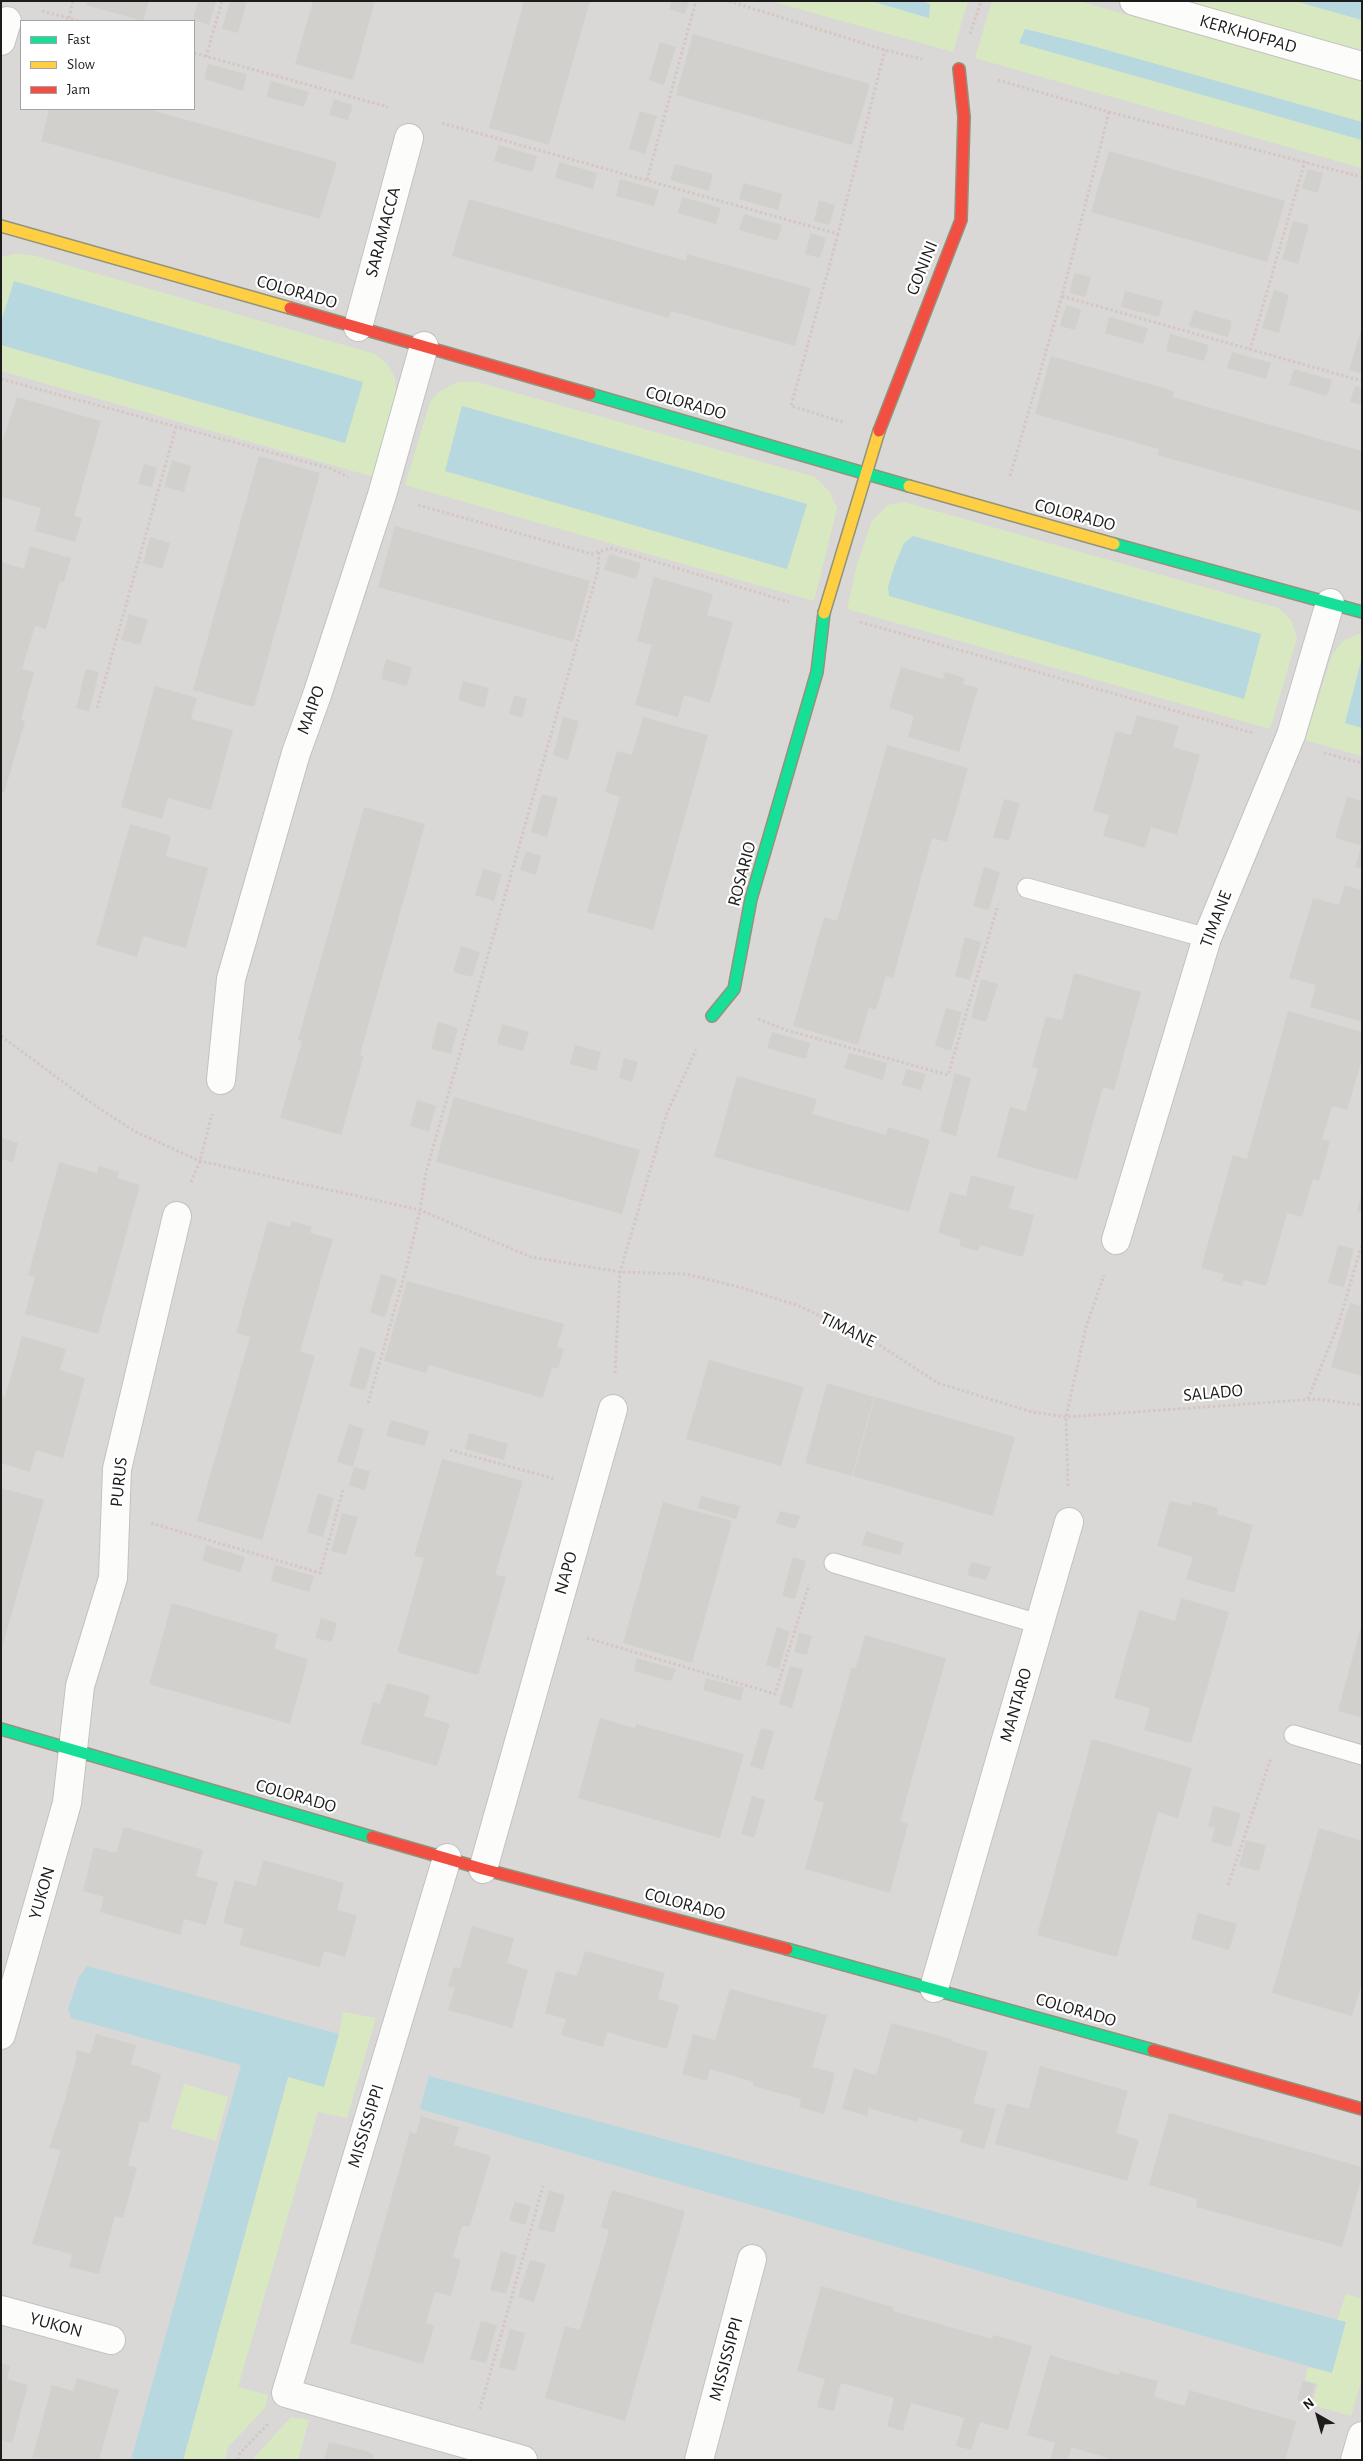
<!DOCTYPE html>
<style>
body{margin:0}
#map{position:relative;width:1363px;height:2461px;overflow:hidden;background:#eae8e4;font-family:"Alegreya Sans",sans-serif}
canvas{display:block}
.frame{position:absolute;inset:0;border:2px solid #1c1c1c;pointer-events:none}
.legend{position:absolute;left:20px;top:20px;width:175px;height:90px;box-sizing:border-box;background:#fff;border:1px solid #a4a4a4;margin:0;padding:6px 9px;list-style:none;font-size:15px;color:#1c1c1c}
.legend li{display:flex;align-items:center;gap:10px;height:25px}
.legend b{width:25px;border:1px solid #a4a4a4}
.north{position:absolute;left:1293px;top:2391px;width:50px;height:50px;-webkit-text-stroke:4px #fff;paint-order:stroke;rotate:322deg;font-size:14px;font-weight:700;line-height:20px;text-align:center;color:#1c1c1c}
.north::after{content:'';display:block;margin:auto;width:18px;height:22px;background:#1c1c1c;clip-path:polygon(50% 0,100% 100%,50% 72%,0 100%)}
</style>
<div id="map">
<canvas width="1363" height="2461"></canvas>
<div class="frame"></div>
<ul class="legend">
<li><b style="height:6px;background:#16e098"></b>Fast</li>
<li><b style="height:6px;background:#ffcf43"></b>Slow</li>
<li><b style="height:6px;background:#f24e42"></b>Jam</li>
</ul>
<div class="north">N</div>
</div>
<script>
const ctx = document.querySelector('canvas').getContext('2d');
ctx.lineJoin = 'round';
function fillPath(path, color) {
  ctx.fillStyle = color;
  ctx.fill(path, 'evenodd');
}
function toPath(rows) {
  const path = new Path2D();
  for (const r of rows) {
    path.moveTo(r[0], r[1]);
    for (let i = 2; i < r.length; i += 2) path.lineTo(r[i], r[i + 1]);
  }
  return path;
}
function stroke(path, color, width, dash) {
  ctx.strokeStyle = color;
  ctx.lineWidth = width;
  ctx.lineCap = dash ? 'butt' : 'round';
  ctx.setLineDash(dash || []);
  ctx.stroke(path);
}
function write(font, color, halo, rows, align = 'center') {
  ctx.font = font + ' "Alegreya Sans",sans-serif';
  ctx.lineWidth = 4.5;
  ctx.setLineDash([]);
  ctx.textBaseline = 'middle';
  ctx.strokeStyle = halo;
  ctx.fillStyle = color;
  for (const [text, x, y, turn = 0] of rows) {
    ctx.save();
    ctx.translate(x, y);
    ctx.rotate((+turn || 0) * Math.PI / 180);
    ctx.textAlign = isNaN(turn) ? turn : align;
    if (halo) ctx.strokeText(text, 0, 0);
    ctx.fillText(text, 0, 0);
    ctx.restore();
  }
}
fillPath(toPath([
 [1,1,1362,1,1362,2460,1,2460],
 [21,21,194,21,194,109,21,109]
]), '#d9d8d6');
fillPath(toPath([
 [771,1,871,1,929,18,930,4,921,1,968,1,953,52],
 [992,1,1078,1,1362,81,1362,122,1085,44,1025,29,1019,43,1362,140,1362,168,975,58],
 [1186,1,1295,1,1362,20,1362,51],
 [14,254,32,255,375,354,387,364,395,378,396,395,374,477,1,371,1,345,345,443,363,383,14,282,1,322,1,257],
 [457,382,477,382,815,477,829,491,837,508,814,601,405,485,430,402,439,392],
 [462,406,807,504,787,569,445,471],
 [904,502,1278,608,1291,620,1297,638,1270,729,847,609,858,561,872,521,888,505],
 [913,536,1261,634,1244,699,1243,699],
 [1359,634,1362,634,1362,661,1345,723,1362,728,1362,756,1305,740,1332,655,1344,640],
 [343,2012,376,2018,347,2118,318,2112,238,2387,268,2395,265,2408,228,2447,225,2460,183,2460,288,2077,339,2034],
 [184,2084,228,2097,216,2141,171,2128],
 [1346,2294,1362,2299,1362,2378,1351,2416,1312,2405,1318,2384,1305,2380,1308,2367,1320,2370,1346,2323,1337,2320],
 [291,2417,309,2420,298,2460,252,2460]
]), '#d8e9c2');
fillPath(toPath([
 [871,1,921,1,930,4,929,18],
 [1295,1,1362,1,1362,20],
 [1025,29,1085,44,1362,122,1362,140,1019,43],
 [14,281,363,382,345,443,1,345,1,322],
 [462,406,807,504,787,569,445,471],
 [913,536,1261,634,1244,699,889,596,888,587,894,567,904,543],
 [1361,661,1362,661,1362,728,1345,723],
 [87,1966,339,2034,324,2087,288,2077,183,2460,131,2460,241,2065,71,2018,68,2009,79,1977],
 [429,2076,1346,2322,1332,2373,420,2109]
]), '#b7d8de');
fillPath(toPath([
 [87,1,149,1,143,21,86,5],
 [198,1,216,1,209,25,193,20],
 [230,1,247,1,238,33,222,29],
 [313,1,375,1,353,80,295,64],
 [524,1,590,1,549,145,489,128],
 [671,1,689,1,685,14,669,9],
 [693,34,870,84,852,145,676,95],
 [660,42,676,47,664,85,649,80],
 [208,64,247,74,243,91,204,79],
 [271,81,309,92,304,107,266,97],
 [334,99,353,105,348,120,329,115],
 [49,109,148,109,337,162,320,219,41,141],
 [640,111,657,116,645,154,629,149],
 [499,145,537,156,532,172,494,161],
 [1109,151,1285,201,1267,262,1091,212],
 [559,162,597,173,593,189,555,178],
 [675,164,713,174,709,191,670,180],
 [1308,169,1323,173,1318,193,1302,188],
 [620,179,659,190,654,206,616,196],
 [744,183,782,194,778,210,739,199],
 [682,197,721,208,716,224,678,213],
 [469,199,686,261,687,254,811,288,795,346,671,311,669,318,452,256],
 [819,200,835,205,829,225,814,221],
 [744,214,782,225,777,241,739,230],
 [1293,221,1309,225,1298,264,1282,259],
 [811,233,826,238,820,258,805,254],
 [1075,273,1091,277,1085,297,1069,293],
 [1274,290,1289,295,1279,333,1262,328],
 [1125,291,1163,301,1159,317,1121,307],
 [1066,305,1081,310,1075,330,1060,326],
 [1194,310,1232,321,1228,337,1189,326],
 [1109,317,1148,328,1143,344,1105,333],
 [1362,326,1362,374,1349,370],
 [1170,334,1209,345,1204,361,1166,351],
 [1232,352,1271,363,1266,379,1227,368],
 [1051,356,1174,391,1173,397,1362,451,1362,512,1157,455,1159,449,1035,414],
 [1294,369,1332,380,1327,396,1289,385],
 [1355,386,1362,388,1362,405,1350,402],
 [17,397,101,421,74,516,82,518,75,542,35,531,41,508,1,497,1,446],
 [259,456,320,473,254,707,193,690],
 [172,460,191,466,184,492,164,487],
 [144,464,157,468,152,487,138,484],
 [395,526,590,581,573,642,378,587],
 [150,537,170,543,162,569,143,563],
 [30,546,71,558,64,582,60,581,46,629,35,626,22,669,34,672,21,719,25,721,4,793,1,792,1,562,24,569],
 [609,554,641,563,636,579,604,570],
 [654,577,713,594,707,615,733,622,710,703,684,695,678,717,635,705,652,645,637,641],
 [129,614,148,620,140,645,121,640],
 [386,659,412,667,407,686,381,679],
 [901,667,943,679,945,672,965,678,963,684,978,688,959,752,908,737,914,716,889,708],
 [86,669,99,672,89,711,76,708],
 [463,681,489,688,484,708,458,700],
 [155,686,197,698,191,719,233,730,211,810,168,798,162,819,121,807],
 [514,695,527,699,522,718,509,714],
 [1137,715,1179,726,1173,747,1200,755,1177,835,1151,827,1145,848,1103,836,1109,815,1093,811,1116,731,1131,735],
 [563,717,579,721,568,760,553,755],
 [643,717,708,735,653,930,587,912,620,797,605,792,617,751,632,755],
 [887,745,968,768,947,842,932,838,893,978,886,976,876,1010,869,1008,858,1045,793,1026,824,917,837,921],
 [542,794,558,798,547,837,531,832],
 [1347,797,1362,801,1362,846,1335,838],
 [1004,799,1020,803,1009,841,993,837],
 [364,807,425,824,360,1055,364,1056,363,1058,341,1135,280,1118,302,1041,298,1040],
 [130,824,171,836,166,856,208,868,186,948,143,936,137,957,96,945],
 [1361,847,1362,847,1362,869,1355,867],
 [526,851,541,856,536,875,520,870],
 [984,867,1000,872,989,910,973,906],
 [483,869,502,874,494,901,475,895],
 [1345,885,1362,890,1362,1022,1310,1007,1316,985,1289,978,1313,898,1339,905],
 [965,937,981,942,970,980,955,976],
 [461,946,480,952,472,977,453,972],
 [1074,973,1141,992,1114,1090,1103,1087,1077,1180,997,1157,1010,1107,1026,1111,1038,1069,1032,1067,1046,1017,1062,1020],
 [981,979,998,984,986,1022,971,1018],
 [946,1008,962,1012,951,1051,935,1046],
 [1288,1011,1362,1032,1362,1059,1347,1110,1332,1106,1322,1139,1330,1141,1319,1181,1313,1179,1302,1217,1287,1213,1266,1286,1244,1280,1242,1286,1222,1281,1224,1274,1201,1268,1233,1155,1247,1159],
 [438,1022,458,1028,451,1054,431,1049],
 [502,1024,529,1032,523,1051,497,1044],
 [772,1032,810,1043,806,1059,767,1048],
 [575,1045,601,1052,596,1071,570,1064],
 [849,1053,887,1063,883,1080,844,1068],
 [624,1058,638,1062,632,1082,619,1078],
 [906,1069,926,1074,921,1090,902,1085],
 [955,1073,971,1078,956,1136,940,1131],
 [737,1076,817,1099,812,1114,886,1135,888,1127,930,1140,909,1212,714,1157],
 [454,1097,640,1150,622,1214,436,1162],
 [417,1100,436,1106,429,1132,410,1126],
 [2,1138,18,1143,13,1162,1,1159],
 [59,1162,97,1173,99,1166,119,1172,117,1178,140,1185,98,1334,25,1314,35,1277,28,1275],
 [971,1175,1015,1187,1009,1208,1034,1215,1023,1257,980,1245,978,1251,959,1246,961,1240,938,1233,950,1192,966,1196],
 [1361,1196,1362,1196,1362,1213,1357,1212],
 [268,1221,290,1227,292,1221,312,1227,310,1233,333,1239,300,1351,315,1356,262,1540,197,1521,250,1337,236,1333],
 [1338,1245,1354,1249,1344,1287,1328,1283],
 [381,1274,397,1279,385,1317,370,1313],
 [407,1281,564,1324,557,1347,564,1349,558,1369,552,1367,543,1398,429,1365,426,1373,384,1361],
 [1350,1303,1362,1306,1362,1376,1331,1367],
 [22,1336,66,1349,60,1370,85,1378,63,1458,36,1450,30,1472,1,1463,1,1396,5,1397],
 [360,1347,376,1352,365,1390,349,1386],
 [709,1360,804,1387,781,1466,686,1439],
 [827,1383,874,1397,852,1476,805,1463],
 [875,1397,1015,1437,993,1516,853,1476],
 [391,1420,429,1431,425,1446,386,1436],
 [349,1424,364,1429,353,1467,337,1462],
 [469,1433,508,1444,504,1460,465,1449],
 [442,1459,523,1481,495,1575,506,1577,478,1675,397,1652,424,1558,414,1556],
 [354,1467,370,1471,365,1490,349,1486],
 [1,1488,44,1500,2,1648,1,1648],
 [318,1494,334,1498,323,1537,307,1532],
 [701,1496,740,1506,736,1519,698,1508],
 [1170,1501,1191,1506,1193,1501,1218,1508,1217,1514,1253,1525,1234,1593,1186,1579,1193,1557,1157,1546],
 [663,1502,732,1521,692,1663,623,1643],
 [780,1511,800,1516,795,1529,776,1523],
 [342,1513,358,1517,346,1555,331,1551],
 [866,1531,904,1543,900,1555,862,1545],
 [206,1545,245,1557,240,1572,202,1561],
 [793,1557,806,1561,795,1599,782,1596],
 [971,1562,991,1567,986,1580,967,1575],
 [275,1565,314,1576,309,1592,271,1581],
 [1181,1598,1229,1612,1191,1743,1144,1730,1150,1708,1114,1698,1139,1610,1175,1621],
 [172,1603,278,1634,274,1649,308,1659,290,1724,149,1684],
 [321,1618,337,1623,332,1642,315,1638],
 [777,1627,790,1631,779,1669,766,1665],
 [1361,1627,1362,1627,1362,1718,1338,1711],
 [799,1633,812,1636,807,1655,794,1652],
 [865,1635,946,1658,900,1821,908,1824,890,1893,805,1869,824,1803,814,1800,852,1667,856,1668],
 [637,1658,676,1669,671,1681,634,1671],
 [790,1666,803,1669,792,1708,779,1704],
 [706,1678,744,1688,741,1701,703,1690],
 [387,1683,430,1695,424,1716,450,1724,437,1766,361,1744,373,1702,380,1704],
 [600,1718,635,1728,636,1724,744,1754,720,1838,578,1798],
 [761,1728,774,1731,763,1770,750,1766],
 [1092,1739,1192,1768,1178,1818,1158,1812,1117,1957,1037,1935],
 [752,1796,765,1800,754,1838,741,1834],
 [1213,1806,1241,1813,1231,1847,1211,1842,1215,1828,1208,1826],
 [124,1827,203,1850,196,1876,218,1882,206,1925,184,1919,180,1935,100,1912,104,1897,83,1891,94,1847,116,1853],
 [1319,1828,1362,1841,1362,1982,1352,2016,1272,1993],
 [1246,1840,1266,1845,1259,1871,1239,1866],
 [263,1860,344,1883,337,1910,357,1915,345,1957,324,1951,320,1967,239,1945,244,1929,223,1923,235,1880,256,1886],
 [1198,1913,1237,1924,1229,1950,1191,1939],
 [472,1926,514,1938,507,1963,528,1970,512,2028,448,2010,455,1988,448,1986,454,1967,460,1968],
 [585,1951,665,1973,658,1999,679,2005,667,2049,607,2032,603,2047,561,2035,566,2019,545,2013,556,1971,577,1976],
 [730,1989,827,2015,812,2067,835,2073,824,2114,799,2107,801,2099,753,2086,754,2082,710,2069,707,2081,682,2074,693,2034,715,2040],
 [891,2023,952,2039,951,2041,988,2052,973,2103,996,2109,984,2149,960,2142,963,2130,919,2118,917,2122,869,2108,867,2116,842,2109,854,2068,876,2075],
 [96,2034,136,2045,131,2064,161,2074,148,2123,140,2121,128,2165,137,2168,123,2218,115,2216,99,2274,69,2267,72,2254,32,2244,61,2150,49,2148,65,2100,77,2055,75,2054,77,2050,90,2054],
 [1040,2066,1128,2091,1116,2133,1139,2140,1127,2181,995,2144,1007,2103,1029,2109],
 [1169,2113,1362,2167,1362,2176,1342,2247,1196,2207,1197,2199,1149,2185],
 [421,2116,459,2127,454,2145,491,2156,470,2226,462,2226,453,2257,461,2259,451,2296,435,2292,426,2323,434,2326,423,2364,350,2343,410,2132,416,2134],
 [549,2190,565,2195,554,2233,538,2229],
 [612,2190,685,2211,625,2421,545,2398,565,2326,580,2330,609,2230,601,2227],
 [515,2202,531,2206,525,2225,509,2220],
 [501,2251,517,2256,506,2294,490,2290],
 [530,2260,546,2264,534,2302,518,2297],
 [821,2286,893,2307,893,2311,992,2339,993,2335,1032,2346,1008,2430,980,2422,971,2450,956,2446,964,2418,911,2403,903,2431,887,2426,894,2398,841,2383,834,2411,817,2407,825,2379,797,2371],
 [481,2321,497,2325,486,2363,470,2359],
 [510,2329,525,2333,515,2371,499,2367],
 [1050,2355,1119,2375,1120,2371,1158,2381,1154,2397,1185,2406,1189,2390,1296,2421,1285,2460,1114,2460,1071,2447,1068,2460,1050,2460,1055,2443,1027,2435],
 [1,2363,10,2366,7,2379,28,2385,12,2443,1,2440],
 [77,2378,119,2390,99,2460,32,2458,52,2385,73,2391],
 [1303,2381,1315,2384,1310,2404,1297,2400],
 [329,2442,367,2451,374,2455,373,2460,324,2460]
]), '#d2d0cd');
const lane = toPath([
 [1027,888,1207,938],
 [834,1563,1039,1624],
 [1294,1735,1362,1755]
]);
const street = toPath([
 [1134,1,1362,66],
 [1,41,7,21],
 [358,327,409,138],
 [221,1080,231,979,296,753,317,695,382,495,424,346],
 [1116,1240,1207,938,1291,735,1330,603],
 [447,1858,286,2393,523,2460],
 [483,1869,613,1409],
 [934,1988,1069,1522],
 [1,2035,67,1803,80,1686,113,1578,117,1469,177,1216],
 [1,2310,111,2340],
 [699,2460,752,2259],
 [1355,2460,1362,2436]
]);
const fast = toPath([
 [590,394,909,486],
 [1114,544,1362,612],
 [712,1016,734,989,751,899,817,672,824,613],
 [1,1729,372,1837],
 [787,1949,1153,2050]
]);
const slow = toPath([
 [1,226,290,308],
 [909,486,1114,544],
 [824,613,879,431]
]);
const jam = toPath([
 [290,308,590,394],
 [879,431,961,220,964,117,959,69],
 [372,1837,483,1869,787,1949],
 [1153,2050,1362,2109]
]);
stroke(lane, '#c3c2c0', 21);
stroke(street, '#c3c2c0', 30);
stroke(fast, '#93937c', 14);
stroke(slow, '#93937c', 14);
stroke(jam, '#93937c', 14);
stroke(toPath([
 [729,1,885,50,922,59],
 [42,11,79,21],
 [69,18,73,1],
 [970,34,981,1],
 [194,53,388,107],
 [206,57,222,1],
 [998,80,1109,112,1362,177],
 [1109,112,1062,296,1362,381],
 [442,123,838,234,885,50],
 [647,180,696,1],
 [838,234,791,406,843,422],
 [1250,350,1305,161],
 [1,379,332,469,348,477],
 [1010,476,1062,296],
 [418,505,592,554,610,548,789,602],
 [860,622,1253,733],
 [97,708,176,427],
 [1324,753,1362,763],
 [758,1019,786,1030,948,1075,998,905],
 [1,1036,97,1107,136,1132,200,1161,420,1210,531,1257,620,1272,686,1274,743,1288,799,1306,870,1339,938,1383,1032,1412,1066,1417,1316,1399,1362,1405],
 [191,1182,200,1161,212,1114],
 [615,1373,620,1272,667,1113,696,1050],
 [1308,1399,1339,1322,1362,1244],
 [368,1403,405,1273,420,1210,426,1172,598,570,599,552],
 [450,1450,555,1479],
 [1068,1486,1066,1417,1086,1327,1104,1275],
 [151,1523,320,1573,343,1490],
 [587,1638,775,1694,809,1585],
 [1228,1885,1271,1758],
 [480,2409,543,2186],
 [238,2460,240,2453,268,2424]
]), '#d6c6c3', 3, [2.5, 2.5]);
stroke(lane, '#fcfcfb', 19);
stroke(street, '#fcfcfb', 28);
stroke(fast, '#16e098', 11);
stroke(slow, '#ffcf43', 11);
stroke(jam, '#f24e42', 11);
write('18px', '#1c1c1c', '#fff', [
 ["KERKHOFPAD",1248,34,16],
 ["SARAMACCA",383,232,-75],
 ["GONINI",922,268,-68],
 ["COLORADO",297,292,16],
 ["COLORADO",686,403,16],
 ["COLORADO",1075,515,15],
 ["MAIPO",311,710,-70],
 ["ROSARIO",742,874,-75],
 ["TIMANE",1216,919,-69],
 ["TIMANE",848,1330,26],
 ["SALADO",1213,1393,-5],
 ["PURUS",119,1482,-84],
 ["NAPO",566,1573,-74],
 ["MANTARO",1016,1705,-74],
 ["COLORADO",296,1796,16],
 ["YUKON",42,1893,-74],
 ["COLORADO",685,1904,15],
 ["COLORADO",1076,2010,16],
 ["MISSISSIPPI",366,2126,-73],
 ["YUKON",56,2325,15],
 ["MISSISSIPPI",726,2359,-75]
]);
</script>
